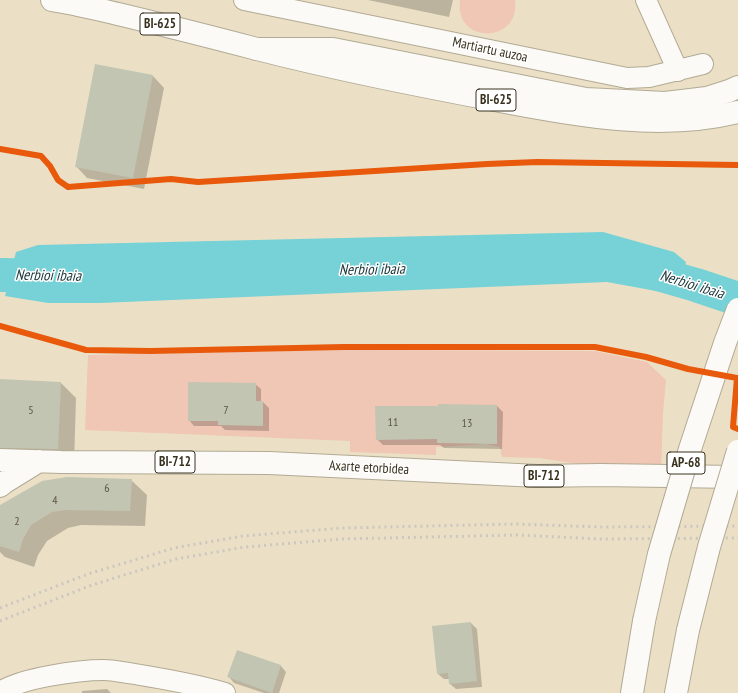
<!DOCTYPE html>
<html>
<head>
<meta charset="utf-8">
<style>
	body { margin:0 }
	canvas { display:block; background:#ebe0c5 }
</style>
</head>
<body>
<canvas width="738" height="693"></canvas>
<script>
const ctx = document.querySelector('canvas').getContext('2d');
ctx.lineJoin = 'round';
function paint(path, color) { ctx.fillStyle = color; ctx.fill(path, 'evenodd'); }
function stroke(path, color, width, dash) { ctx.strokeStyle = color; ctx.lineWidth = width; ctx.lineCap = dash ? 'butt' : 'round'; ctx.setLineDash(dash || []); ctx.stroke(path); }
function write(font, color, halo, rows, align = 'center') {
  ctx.font = font + ' "PT Sans Narrow",sans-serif'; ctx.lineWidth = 3; ctx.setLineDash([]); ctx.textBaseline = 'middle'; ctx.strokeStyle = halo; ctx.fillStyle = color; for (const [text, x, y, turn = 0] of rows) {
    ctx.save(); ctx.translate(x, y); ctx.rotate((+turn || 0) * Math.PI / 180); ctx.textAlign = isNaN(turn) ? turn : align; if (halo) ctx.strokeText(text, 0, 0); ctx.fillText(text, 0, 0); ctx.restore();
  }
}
const green = new Path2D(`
	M 460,0 L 515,0 C 521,44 454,45 460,0 Z
	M 344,350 L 595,351 L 647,362 L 666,380 L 663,413 L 661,472 L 597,467 L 539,458 L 502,457 L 500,447 L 486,444 L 436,447 L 436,455 L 350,452 L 350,441 L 85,430 L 88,355 Z`);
const water = new Path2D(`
	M 603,232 L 674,252 L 686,262 L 678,295 L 607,282 L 100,303 L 48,303 L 5,296 L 16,252 L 38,245 Z`);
const shadow = new Path2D(`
	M 368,0 L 453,0 L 449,17 Z
	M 153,76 L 164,88 L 144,189 L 87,178 L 76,166 Z
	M 0,380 L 61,383 L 76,398 L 74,465 L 0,463 Z
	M 255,384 L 261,389 L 261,402 L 263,402 L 269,408 L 269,431 L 225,430 L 221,426 L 194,426 L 189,420 Z
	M 497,406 L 503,412 L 502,449 L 444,448 L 440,445 L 383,445 L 377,439 Z
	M 131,480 L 147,495 L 145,526 L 81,525 L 68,528 L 47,541 L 38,555 L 34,567 L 5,557 L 0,552 L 0,516 Z
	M 471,623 L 477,629 L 482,687 L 456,689 L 450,684 L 449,679 L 444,679 L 438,674 Z
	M 238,651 L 281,666 L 286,672 L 279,693 L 264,693 L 234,683 L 229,677 Z
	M 107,689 L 111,693 L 82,693 L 82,691 Z`);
const river = new Path2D(`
	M 637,268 L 696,285 L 738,299
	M 0,275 L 57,276`);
const building = new Path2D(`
	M 95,64 L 153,75 L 133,178 L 75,167 Z
	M 0,379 L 61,382 L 58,449 L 0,448 Z
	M 188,382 L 256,383 L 256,401 L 263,401 L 263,426 L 218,425 L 218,421 L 188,421 Z
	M 438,404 L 497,405 L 497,444 L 437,443 L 437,439 L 376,440 L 375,406 L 438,406 Z
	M 67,477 L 132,479 L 130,511 L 65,510 L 52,512 L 31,525 L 23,539 L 19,552 L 0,546 L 0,505 L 42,481 Z
	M 471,622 L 477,681 L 449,684 L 448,673 L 437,674 L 432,626 Z
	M 237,650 L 281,665 L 272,693 L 227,677 Z`);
const minor = new Path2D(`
	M 244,0 L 627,78 L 649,77 L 703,64
	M 646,0 L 678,71
	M 0,692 C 21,678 78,670 104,670 C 114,670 125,673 135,674 C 165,679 196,684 225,693`);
const primary = new Path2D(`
	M 52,0 C 74,3 96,9 118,14 C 164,25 211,37 257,49 C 339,70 422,86 505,102 C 578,116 664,131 738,112
	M 0,460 L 61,462 L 269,463 L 538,476 L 600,475 L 738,477
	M 0,486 L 5,482 L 39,461`);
const motorway = new Path2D(`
	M 257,49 L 333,49 L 586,99 L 665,103 L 707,98 L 729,91 L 738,87
	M 632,693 L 644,621
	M 676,693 L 688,630`);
const rail = new Path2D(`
	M 0,608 L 88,574 L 174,548 L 243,536 L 342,528 L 516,524 L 601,527 L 738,526
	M 0,621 L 92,585 L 176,559 L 245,547 L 342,539 L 516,535 L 601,539 L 738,538`);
const motorwayBridge = new Path2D(`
	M 644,621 L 659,554 L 690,449 L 725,343 L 738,309
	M 688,630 L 709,547 L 738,451`);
const cycleway = new Path2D(`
	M 0,149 L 41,156 L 50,166 L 58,180 L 68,187 L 171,179 L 198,182 L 487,164 L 537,162 L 738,165
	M 0,326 L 86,350 L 150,351 L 344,347 L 595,347 L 646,357 L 688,369 L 737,378 L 733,427 L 738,429`);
const numberNames = [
	["5",31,411],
	["7",226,411],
	["11",393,423],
	["13",467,424],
	["6",107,489],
	["4",55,501],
	["2",17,522]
];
const shields = [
	[160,24,40],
	[496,100,40],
	[175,462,40],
	[686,463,38],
	[544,476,40]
];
const shieldNames = [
	["BI-625",160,24],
	["BI-625",496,100],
	["BI-712",175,462],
	["AP-68",686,463],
	["BI-712",544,476]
];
const streetNames = [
	["Martiartu auzoa",490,50,12],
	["Axarte etorbidea",369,468,3]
];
const waterNames = [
	["Nerbioi ibaia",372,270,-1],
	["Nerbioi ibaia",48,276,1],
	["Nerbioi ibaia",692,285,17]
];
paint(green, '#f0c6b4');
paint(water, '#76d2d6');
paint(shadow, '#0003');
stroke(river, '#76d2d6', 34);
paint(building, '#c2c5b2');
stroke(minor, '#b2aa95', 22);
stroke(primary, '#b2aa95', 24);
stroke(motorway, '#b2aa95', 24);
stroke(minor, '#fcfaf6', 20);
stroke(primary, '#fcfaf6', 22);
stroke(motorway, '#fcfaf6', 22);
stroke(rail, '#cbc7c0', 3, [2, 4]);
stroke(motorwayBridge, '#b2aa95', 24, []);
stroke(motorwayBridge, '#fcfaf6', 22);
stroke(cycleway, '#e8590c', 6);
write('12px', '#5c5744', null, numberNames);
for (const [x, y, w] of shields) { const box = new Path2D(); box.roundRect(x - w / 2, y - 11, w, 22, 3); ctx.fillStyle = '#fff'; ctx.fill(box); stroke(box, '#3a321f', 1); }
write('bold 13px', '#3a321f', null, shieldNames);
write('14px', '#3a321f', '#fff', streetNames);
write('italic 15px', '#193539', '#fff', waterNames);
</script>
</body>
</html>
